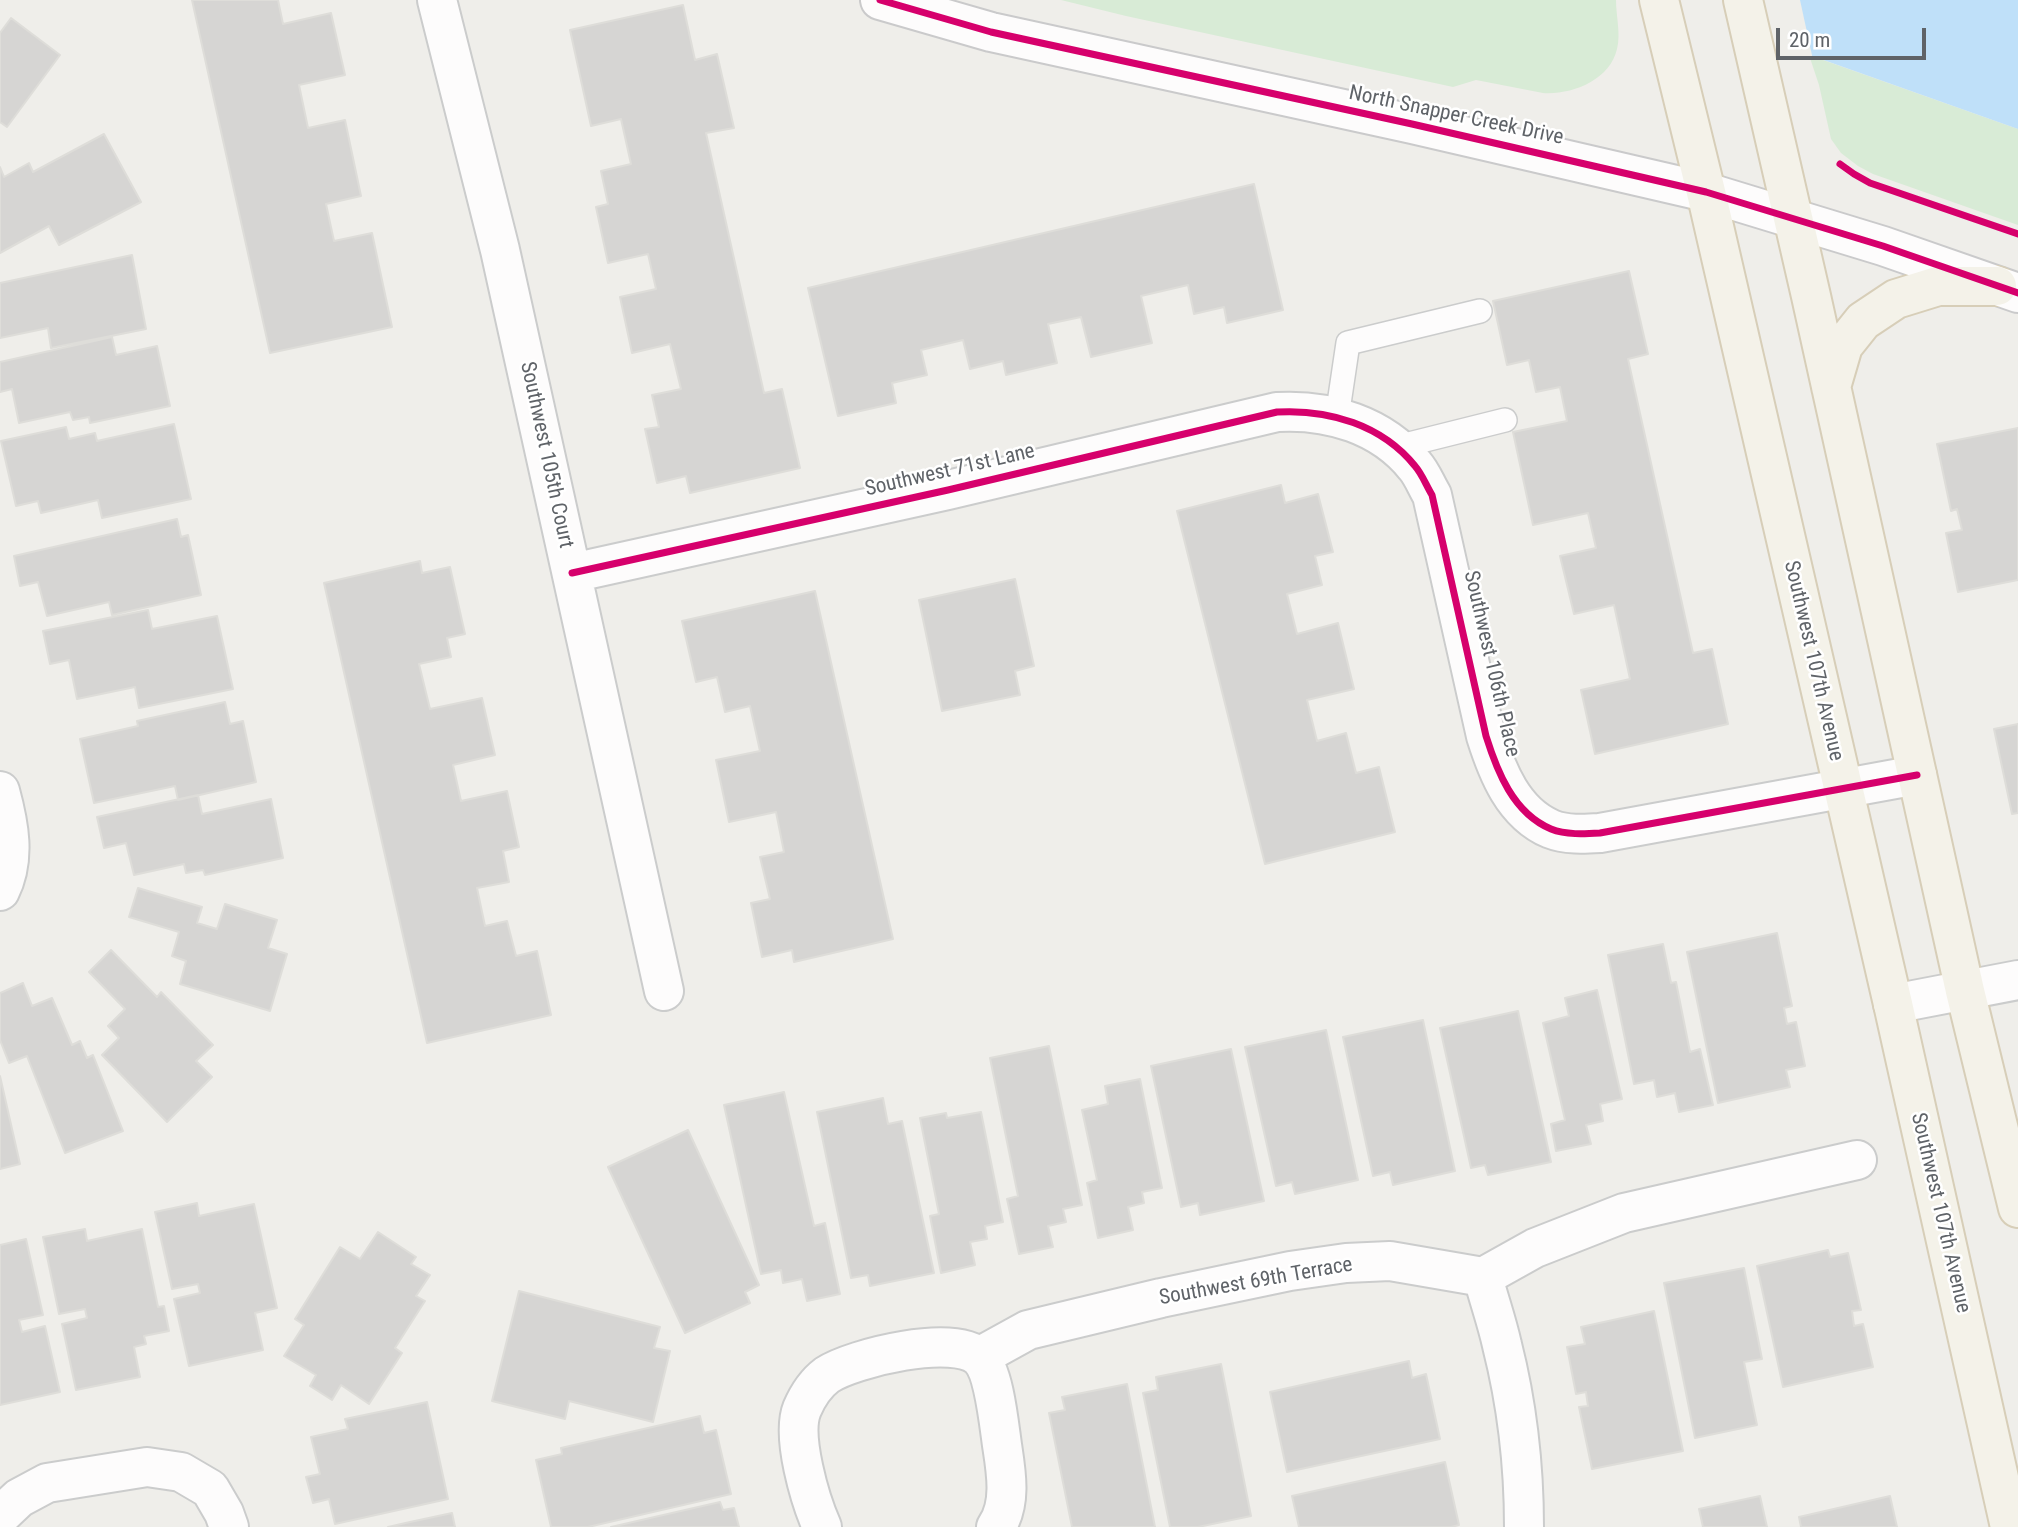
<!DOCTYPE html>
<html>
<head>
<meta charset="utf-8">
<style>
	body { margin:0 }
	#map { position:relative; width:2018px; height:1527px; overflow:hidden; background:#efeeea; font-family:"Roboto Condensed",sans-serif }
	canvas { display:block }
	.scale { position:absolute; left:1776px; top:28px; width:150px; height:32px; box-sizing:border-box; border:4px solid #5f6368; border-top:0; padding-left:9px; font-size:21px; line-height:24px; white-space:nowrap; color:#5f6368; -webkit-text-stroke:5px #fff; paint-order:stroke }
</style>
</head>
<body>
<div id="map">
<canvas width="2018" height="1527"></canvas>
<div class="scale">20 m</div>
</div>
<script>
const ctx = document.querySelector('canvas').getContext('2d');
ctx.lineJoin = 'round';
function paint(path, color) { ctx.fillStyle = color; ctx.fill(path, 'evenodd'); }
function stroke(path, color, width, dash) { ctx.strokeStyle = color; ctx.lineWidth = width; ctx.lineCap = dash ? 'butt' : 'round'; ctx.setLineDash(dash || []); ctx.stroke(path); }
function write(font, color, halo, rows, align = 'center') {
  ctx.font = font + ' "Roboto Condensed",sans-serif'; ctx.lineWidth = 5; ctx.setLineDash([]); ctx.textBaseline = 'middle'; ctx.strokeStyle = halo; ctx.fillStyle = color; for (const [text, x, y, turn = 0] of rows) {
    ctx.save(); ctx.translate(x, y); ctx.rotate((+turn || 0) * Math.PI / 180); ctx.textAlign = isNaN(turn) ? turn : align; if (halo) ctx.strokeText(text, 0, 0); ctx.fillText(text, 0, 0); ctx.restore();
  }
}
const green = new Path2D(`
	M 1061,0 L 1616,0 C 1616,16 1621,34 1617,49 C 1610,80 1572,95 1543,93 L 1476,80 L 1453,87 L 1126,16 Z
	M 1809,55 L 2018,129 L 2018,225 L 1873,174 L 1858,166 L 1841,153 L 1831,139 L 1819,85 Z`);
const water = new Path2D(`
	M 1637,0 L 2018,0 L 2018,129 L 1818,58 Z`);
const pier = new Path2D(`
	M 1634,0 L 1800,0 L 1813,60 L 1636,3 Z`);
const building = new Path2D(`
	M 192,0 L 278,0 L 283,24 L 331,13 L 345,75 L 299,85 L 308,128 L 345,120 L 361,196 L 326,204 L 334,241 L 372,233 L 392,327 L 270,353 Z
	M 683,5 L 695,60 L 717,54 L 734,128 L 706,133 L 764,393 L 782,389 L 800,468 L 690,493 L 686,476 L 657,483 L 645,429 L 659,427 L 652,395 L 681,389 L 670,344 L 632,353 L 620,297 L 656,289 L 648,254 L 608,263 L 596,207 L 608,204 L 601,171 L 631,164 L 621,119 L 591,126 L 570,30 Z
	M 11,18 L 60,55 L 7,127 L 0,122 L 0,33 Z
	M 104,134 L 141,202 L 59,245 L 49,226 L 0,253 L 0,167 L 4,177 L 29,163 L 33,172 Z
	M 1254,184 L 1283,310 L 1227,323 L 1224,307 L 1194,314 L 1188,285 L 1141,296 L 1152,343 L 1091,357 L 1081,317 L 1048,324 L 1057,363 L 1006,375 L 1003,361 L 970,369 L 963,340 L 921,350 L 927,375 L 892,383 L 896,403 L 838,416 L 808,288 Z
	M 132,255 L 146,329 L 51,348 L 48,328 L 0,338 L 0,283 Z
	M 1629,271 L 1648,354 L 1628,359 L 1693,653 L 1712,649 L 1728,724 L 1595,754 L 1581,690 L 1630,679 L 1614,605 L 1574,614 L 1560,556 L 1596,548 L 1588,513 L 1533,525 L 1513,432 L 1567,421 L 1560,387 L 1536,392 L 1529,360 L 1507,365 L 1493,301 Z
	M 112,337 L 116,355 L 157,346 L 170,406 L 90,423 L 89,417 L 73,420 L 70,412 L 19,423 L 12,389 L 0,392 L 0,362 Z
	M 174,424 L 191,499 L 102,518 L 98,500 L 41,513 L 38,501 L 16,506 L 1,441 L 66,427 L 69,439 L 95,433 L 97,441 Z
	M 2018,428 L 2018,580 L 1958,592 L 1946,533 L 1962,530 L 1957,509 L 1951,511 L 1937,444 Z
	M 1281,485 L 1285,503 L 1318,494 L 1333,552 L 1315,556 L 1322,585 L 1287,594 L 1297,634 L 1338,623 L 1354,689 L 1307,700 L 1317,741 L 1346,733 L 1356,773 L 1379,767 L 1395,832 L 1265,864 L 1177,511 Z
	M 177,519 L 181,537 L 188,535 L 201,595 L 112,615 L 109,602 L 47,616 L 38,582 L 20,586 L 14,556 Z
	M 420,561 L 422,573 L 450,567 L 465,634 L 447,638 L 451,657 L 419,664 L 430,709 L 482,698 L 495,755 L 453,765 L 461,801 L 507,791 L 519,847 L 503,851 L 509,882 L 477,888 L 485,926 L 507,921 L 516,956 L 537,951 L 551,1015 L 427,1043 L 324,583 Z
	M 1015,579 L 1034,666 L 1015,671 L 1020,695 L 942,711 L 919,600 Z
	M 815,591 L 893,939 L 794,962 L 792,950 L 762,957 L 751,903 L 770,899 L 760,857 L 784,852 L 776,812 L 729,822 L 716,760 L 760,751 L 750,706 L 725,712 L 717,677 L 696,682 L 682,621 Z
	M 148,610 L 152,629 L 217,616 L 233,689 L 139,708 L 135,687 L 77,699 L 69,660 L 50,664 L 43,631 Z
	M 225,702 L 230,724 L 243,721 L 256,782 L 178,800 L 175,786 L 94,803 L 80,739 L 138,726 L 137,721 Z
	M 2018,724 L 2018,813 L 2012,814 L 1994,729 Z
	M 198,795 L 202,814 L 271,799 L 283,858 L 205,875 L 203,870 L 186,873 L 184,864 L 134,875 L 126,843 L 104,848 L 97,817 Z
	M 138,888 L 202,907 L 197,923 L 217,929 L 225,904 L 277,920 L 268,948 L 287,954 L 270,1011 L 180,984 L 186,961 L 172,956 L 179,932 L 129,917 Z
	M 1777,933 L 1792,1006 L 1784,1008 L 1787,1024 L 1796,1022 L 1805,1066 L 1786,1070 L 1790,1087 L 1718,1103 L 1687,952 Z
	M 1663,944 L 1671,983 L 1676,982 L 1690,1052 L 1700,1049 L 1713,1105 L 1679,1112 L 1675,1093 L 1657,1097 L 1654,1080 L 1634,1084 L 1608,955 Z
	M 111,950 L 157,997 L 161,992 L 213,1045 L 196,1061 L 212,1077 L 167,1122 L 102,1055 L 119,1038 L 108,1026 L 125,1009 L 89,972 Z
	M 23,983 L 32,1006 L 52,998 L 72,1045 L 80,1041 L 87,1058 L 93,1055 L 123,1131 L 65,1153 L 27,1056 L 9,1063 L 0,1040 L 0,993 Z
	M 1597,990 L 1622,1099 L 1600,1104 L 1603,1121 L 1586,1125 L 1591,1144 L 1556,1151 L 1551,1124 L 1565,1120 L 1543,1023 L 1569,1016 L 1565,998 Z
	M 1518,1011 L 1551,1162 L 1488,1175 L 1485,1165 L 1471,1168 L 1440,1028 Z
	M 1423,1020 L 1455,1171 L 1393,1185 L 1390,1172 L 1373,1176 L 1343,1037 Z
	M 1326,1030 L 1358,1180 L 1295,1194 L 1292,1182 L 1276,1186 L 1245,1047 Z
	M 1049,1046 L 1082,1205 L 1063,1209 L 1066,1222 L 1048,1226 L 1053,1247 L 1019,1254 L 1007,1199 L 1018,1196 L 990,1058 Z
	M 1231,1049 L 1264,1201 L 1200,1215 L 1198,1203 L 1181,1207 L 1151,1066 Z
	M 0,1076 L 20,1164 L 0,1169 Z
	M 1140,1079 L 1162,1188 L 1142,1192 L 1144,1203 L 1128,1207 L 1133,1230 L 1098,1238 L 1087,1183 L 1097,1180 L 1082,1110 L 1108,1104 L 1105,1086 Z
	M 784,1092 L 814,1226 L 825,1223 L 840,1294 L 807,1301 L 802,1279 L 783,1283 L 781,1270 L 761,1274 L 724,1105 Z
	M 883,1098 L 888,1124 L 902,1121 L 934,1273 L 870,1286 L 868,1275 L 851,1278 L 817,1112 Z
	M 981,1112 L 1003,1222 L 985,1226 L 987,1239 L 970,1242 L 975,1265 L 941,1273 L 930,1216 L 939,1214 L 920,1118 L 946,1113 L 947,1118 Z
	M 688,1130 L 759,1285 L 745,1292 L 750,1303 L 685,1333 L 608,1167 Z
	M 197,1203 L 199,1216 L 254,1204 L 277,1308 L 255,1313 L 263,1350 L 189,1366 L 174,1299 L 200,1293 L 198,1284 L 172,1289 L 155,1212 Z
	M 85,1229 L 87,1241 L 142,1229 L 158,1307 L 164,1306 L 169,1331 L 144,1336 L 146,1344 L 134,1347 L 140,1377 L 76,1390 L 62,1324 L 87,1318 L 85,1309 L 59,1314 L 43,1237 Z
	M 378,1232 L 416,1257 L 411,1264 L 430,1275 L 416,1296 L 425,1301 L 395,1348 L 402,1353 L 369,1404 L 341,1385 L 332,1400 L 310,1386 L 316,1375 L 284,1356 L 304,1325 L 295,1319 L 340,1247 L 360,1259 Z
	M 26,1239 L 43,1315 L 19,1320 L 22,1332 L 45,1326 L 60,1392 L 0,1405 L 0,1245 Z
	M 1828,1250 L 1830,1257 L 1848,1253 L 1861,1310 L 1852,1311 L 1854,1326 L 1863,1324 L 1873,1367 L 1783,1387 L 1757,1266 Z
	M 1744,1268 L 1762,1359 L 1744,1362 L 1757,1425 L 1695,1438 L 1664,1283 Z
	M 519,1291 L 660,1327 L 654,1348 L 670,1351 L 653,1422 L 569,1401 L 565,1419 L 492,1401 Z
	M 1654,1311 L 1683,1451 L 1592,1469 L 1579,1407 L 1588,1406 L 1586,1392 L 1576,1394 L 1567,1347 L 1585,1344 L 1581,1327 Z
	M 1409,1361 L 1412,1378 L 1426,1374 L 1440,1439 L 1287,1472 L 1270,1392 Z
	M 1221,1364 L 1251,1516 L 1198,1527 L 1170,1527 L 1143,1393 L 1158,1390 L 1156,1377 Z
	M 1127,1384 L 1155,1527 L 1072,1527 L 1049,1413 L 1065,1410 L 1062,1397 Z
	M 427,1402 L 448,1499 L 335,1524 L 329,1499 L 313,1503 L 306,1477 L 320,1474 L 311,1437 L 348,1429 L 345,1419 Z
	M 700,1416 L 704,1433 L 716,1430 L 731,1494 L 588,1527 L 551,1527 L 536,1460 L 562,1454 L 561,1448 Z
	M 1445,1462 L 1459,1525 L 1451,1527 L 1299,1527 L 1292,1496 Z
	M 1760,1496 L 1767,1527 L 1703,1527 L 1699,1509 Z
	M 1890,1496 L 1897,1527 L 1801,1527 L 1799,1517 Z
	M 720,1502 L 723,1510 L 734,1508 L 739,1527 L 611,1527 Z
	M 452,1513 L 455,1527 L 388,1527 L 410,1522 Z`);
const lane = new Path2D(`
	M 1337,417 L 1348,343 L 1480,311
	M 1397,447 L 1505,420`);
const street = new Path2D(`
	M 437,0 L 500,250 L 664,991
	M 572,573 L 948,490 L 1277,412 C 1329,409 1382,425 1415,466 C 1422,474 1426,485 1432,495 L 1486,736 C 1497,771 1513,813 1551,829 C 1566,835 1584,834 1600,833 L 1917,775
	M 0,791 C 9,824 16,859 0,891
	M 1893,1004 L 2018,980
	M 1483,1277 C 1489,1300 1497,1322 1502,1345 C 1517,1404 1524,1466 1524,1527
	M 979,1357 L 1028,1330 L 1161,1298 L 1290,1271 L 1346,1263 L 1390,1261 L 1483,1277 L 1535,1248 L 1624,1213 L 1857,1160
	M 0,1516 L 19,1498 L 47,1483 L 147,1467 L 181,1472 L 210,1489 L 224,1513 L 229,1527
	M 822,1527 C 810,1500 791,1436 802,1409 C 808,1395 815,1384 827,1375 C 853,1358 955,1333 980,1358 C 994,1372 999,1424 1002,1445 C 1006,1471 1012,1504 996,1527`);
const secondary = new Path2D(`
	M 880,0 L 991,32 L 1412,124 L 1706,192 L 1883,246 L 2018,293`);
const primary = new Path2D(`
	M 1659,0 L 1706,192 L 1893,1004 L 2010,1527
	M 1743,0 L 1811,296 L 1965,991 L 2018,1208
	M 1831,387 L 1843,346 L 1863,321 L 1896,299 L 1938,286 L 1997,286`);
const cycleway = new Path2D(`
	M 880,0 L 991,32 L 1412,124 L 1706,192 L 1883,246 L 2018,293
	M 1840,164 L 1854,174 L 1870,183 L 2018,234
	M 572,573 L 948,490 L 1277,412 C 1329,409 1382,425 1415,466 C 1422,474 1426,485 1432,495 L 1486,736 C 1497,771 1513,813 1551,829 C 1566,835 1584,834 1600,833 L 1917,775`);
const streetNames = [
	["North Snapper Creek Drive",1456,116,12],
	["Southwest 105th Court",546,455,78],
	["Southwest 71st Lane",950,471,-13],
	["Southwest 107th Avenue",1813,661,77],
	["Southwest 106th Place",1491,664,77],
	["Southwest 107th Avenue",1940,1213,77],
	["Southwest 69th Terrace",1256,1282,-10]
];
paint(green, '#d8ebd6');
paint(water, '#bfe0f9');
paint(pier, '#efeeea');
paint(building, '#d6d5d3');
stroke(building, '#deddd9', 2);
stroke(lane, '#cbcccc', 26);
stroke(street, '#cbcccc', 42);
stroke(secondary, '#cacacb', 42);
stroke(primary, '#d7ceb8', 42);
stroke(lane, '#fdfcfc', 23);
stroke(street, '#fdfcfc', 38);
stroke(secondary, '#fdfcfc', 38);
stroke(primary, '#f4f2e9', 38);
stroke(cycleway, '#d6006c', 7);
write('21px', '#5f6368', '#fff', streetNames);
</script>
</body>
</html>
